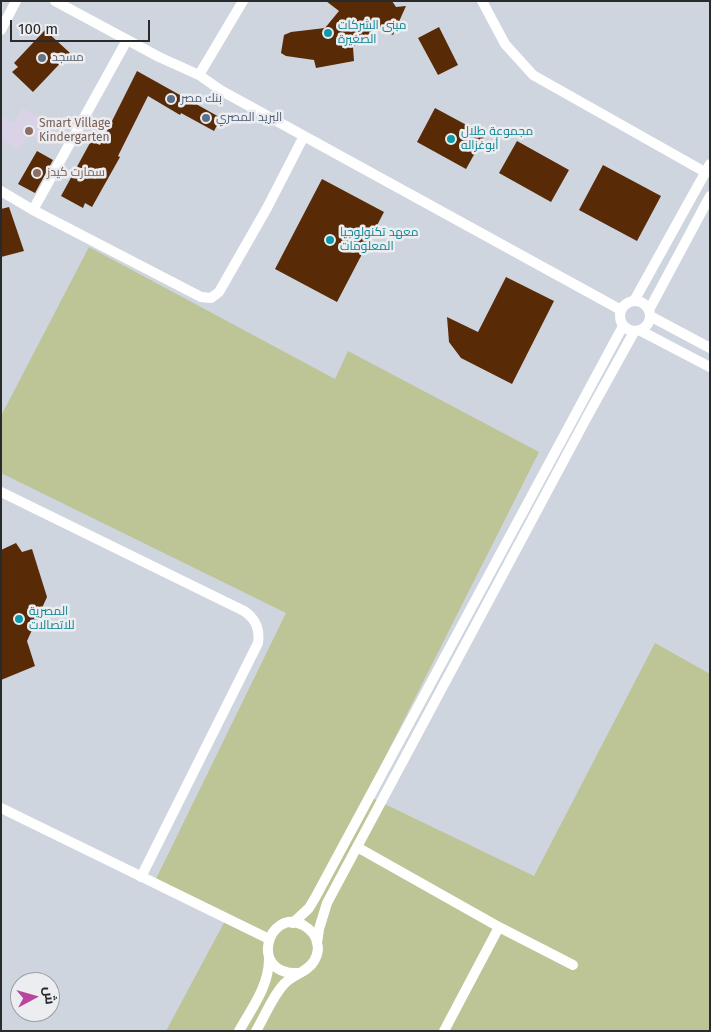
<!DOCTYPE html>
<html>
<head>
<meta charset="utf-8">
<style>
	body { margin:0 }
	#map { position:relative; width:711px; height:1032px; overflow:hidden; background:#dee0e4; font-family:"Fira Sans",Cairo,sans-serif }
	canvas { display:block }
	.frame { position:absolute; inset:0; border:2px solid #292a2b; pointer-events:none }
	.north { position:absolute; left:10px; top:972px; width:50px; height:50px; box-sizing:border-box; background:#ebedf1; border:1px solid #9d9fa2; border-radius:50%; rotate:84deg; font-size:14px; font-weight:700; line-height:20px; text-align:center; color:#292a2b }
	.north::after { content:''; display:block; margin:auto; width:18px; height:22px; background:#b9459e; clip-path:polygon(50% 0,100% 100%,50% 72%,0 100%) }
	.scale { position:absolute; left:10px; top:20px; width:140px; height:22px; box-sizing:border-box; border:2px solid #292a2b; border-top:0; padding-left:6px; font-size:15px; line-height:18px; white-space:nowrap; color:#292a2b; -webkit-text-stroke:4px #ebedf1; paint-order:stroke }
</style>
</head>
<body>
<div id="map">
<canvas width="711" height="1032"></canvas>
<div class="frame"></div>
<div class="north">ش</div>
<div class="scale">100 m</div>
</div>
<script>
const ctx = document.querySelector('canvas').getContext('2d');
ctx.lineJoin = 'round';
function paint(path, color) { ctx.fillStyle = color; ctx.fill(path, 'evenodd'); }
function stroke(path, color, width, dash) { ctx.strokeStyle = color; ctx.lineWidth = width; ctx.lineCap = dash ? 'butt' : 'round'; ctx.setLineDash(dash || []); ctx.stroke(path); }
function write(font, color, halo, rows, align = 'center') {
  ctx.font = font + ' "Fira Sans",Cairo,sans-serif'; ctx.lineWidth = 5; ctx.setLineDash([]); ctx.textBaseline = 'middle'; ctx.strokeStyle = halo; ctx.fillStyle = color; for (const [text, x, y, turn = 0] of rows) {
    ctx.save(); ctx.translate(x, y); ctx.rotate((+turn || 0) * Math.PI / 180); ctx.textAlign = isNaN(turn) ? turn : align; if (halo) ctx.strokeText(text, 0, 0); ctx.fillText(text, 0, 0); ctx.restore();
  }
}
const built = new Path2D(`
	M 1,1 L 710,1 L 710,1031 L 1,1031 ZM 20,982 L 50,982 L 50,1012 L 20,1012 Z`);
const education = new Path2D(`
	M 22,108 L 58,128 L 49,145 L 28,134 L 19,150 L 1,140 L 1,116 L 14,123 Z`);
const green = new Path2D(`
	M 89,247 L 335,379 L 348,351 L 539,452 L 366,795 L 534,876 L 655,643 L 710,674 L 710,1031 L 166,1031 L 226,919 L 154,883 L 286,613 L 1,473 L 1,416 Z`);
const building = new Path2D(`
	M 326,1 L 392,1 L 396,7 L 406,6 L 393,35 L 376,28 L 353,47 L 354,61 L 316,68 L 314,60 L 286,56 L 281,53 L 284,35 L 291,32 L 325,28 L 339,11 Z
	M 439,27 L 458,65 L 438,75 L 418,38 Z
	M 45,30 L 70,53 L 33,92 L 12,72 L 18,67 L 14,63 Z
	M 137,71 L 221,118 L 214,131 L 181,113 L 180,115 L 148,96 L 118,156 L 120,157 L 92,207 L 85,203 L 83,208 L 61,196 L 91,141 L 100,145 Z
	M 435,108 L 485,135 L 466,169 L 417,142 Z
	M 517,141 L 569,170 L 551,202 L 499,173 Z
	M 37,151 L 53,160 L 35,193 L 18,184 Z
	M 603,165 L 661,196 L 637,241 L 579,210 Z
	M 322,179 L 384,212 L 337,302 L 275,269 Z
	M 9,207 L 24,251 L 1,257 L 1,209 Z
	M 506,277 L 554,301 L 512,384 L 461,358 L 449,342 L 447,317 L 478,332 Z
	M 16,543 L 22,552 L 32,549 L 47,597 L 27,641 L 35,666 L 1,680 L 1,550 Z`);
const minor = new Path2D(`
	M 55,1 L 159,57 L 199,75 L 222,91 L 621,310
	M 482,1 L 505,44 L 533,75 L 705,172
	M 1,30 L 16,1
	M 199,75 L 243,1
	M 1,191 L 33,210 L 201,297 L 211,298 L 219,292 L 267,208 L 304,136
	M 33,210 L 127,40
	M620 316a15 15 0 1 1 30 0a15 15 0 1 1-30 0Z
	M 634,301 L 710,164
	M 649,310 L 710,196
	M 650,316 L 710,348
	M 641,331 L 710,367
	M 1,492 L 244,611 C 256,619 260,629 258,643 L 141,877
	M 1,808 L 269,939
	M 357,847 L 499,927 L 573,965
	M 293,923 L 309,908 L 315,898 L 623,326
	M 317,943 L 319,929 L 327,903 L 587,417 L 634,332
	M 239,1031 C 252,1008 269,986 269,959
	M 256,1031 C 265,1016 272,997 284,984 C 292,975 308,972 314,961 C 317,956 319,949 317,943 C 316,935 310,929 303,925 C 268,907 248,975 298,973
	M 444,1031 L 499,927`);
const markers = [
	[328,33,5,"#0f9aa8"],
	[42,58,5,"#6b7280"],
	[171,99,5,"#5c6f8a"],
	[206,118,5,"#5c6f8a"],
	[29,131,5,"#8d6e63"],
	[451,139,5,"#0f9aa8"],
	[37,173,5,"#8d6e63"],
	[330,240,5,"#0f9aa8"],
	[19,619,5,"#0f9aa8"]
];
const cultureNames = [
	["مبنى الشركات",338,26],
	["الصغيرة",338,40],
	["مجموعة طلال",461,132],
	["أبوغزاله",461,146],
	["معهد تكنولوجيا",340,233],
	["المعلومات",340,247],
	["المصرية",29,612],
	["للاتصالات",29,626]
];
const worshipNames = [
	["مسجد",52,58]
];
const serviceNames = [
	["بنك مصر",181,99],
	["البريد المصري",216,118]
];
const educationNames = [
	["Smart Village",39,124],
	["Kindergarten",39,138],
	["سمارت كيدز",47,173]
];
paint(built, '#ced5de');
paint(education, '#dad2e7');
paint(green, '#bdc495');
paint(building, '#582a06');
stroke(minor, '#fff', 10);
for (const [x, y, r, color] of markers) { const dot = new Path2D(); dot.arc(x, y, r, 0, 2 * Math.PI); ctx.fillStyle = color; ctx.fill(dot); stroke(dot, '#ebedf1', 2); }
write('12px', '#0d838f', '#ebedf1', cultureNames, 'left');
write('12px', '#5b616d', '#ebedf1', worshipNames, 'left');
write('12px', '#4e5e75', '#ebedf1', serviceNames, 'left');
write('12px', '#785e54', '#ebedf1', educationNames, 'left');
</script>
</body>
</html>
